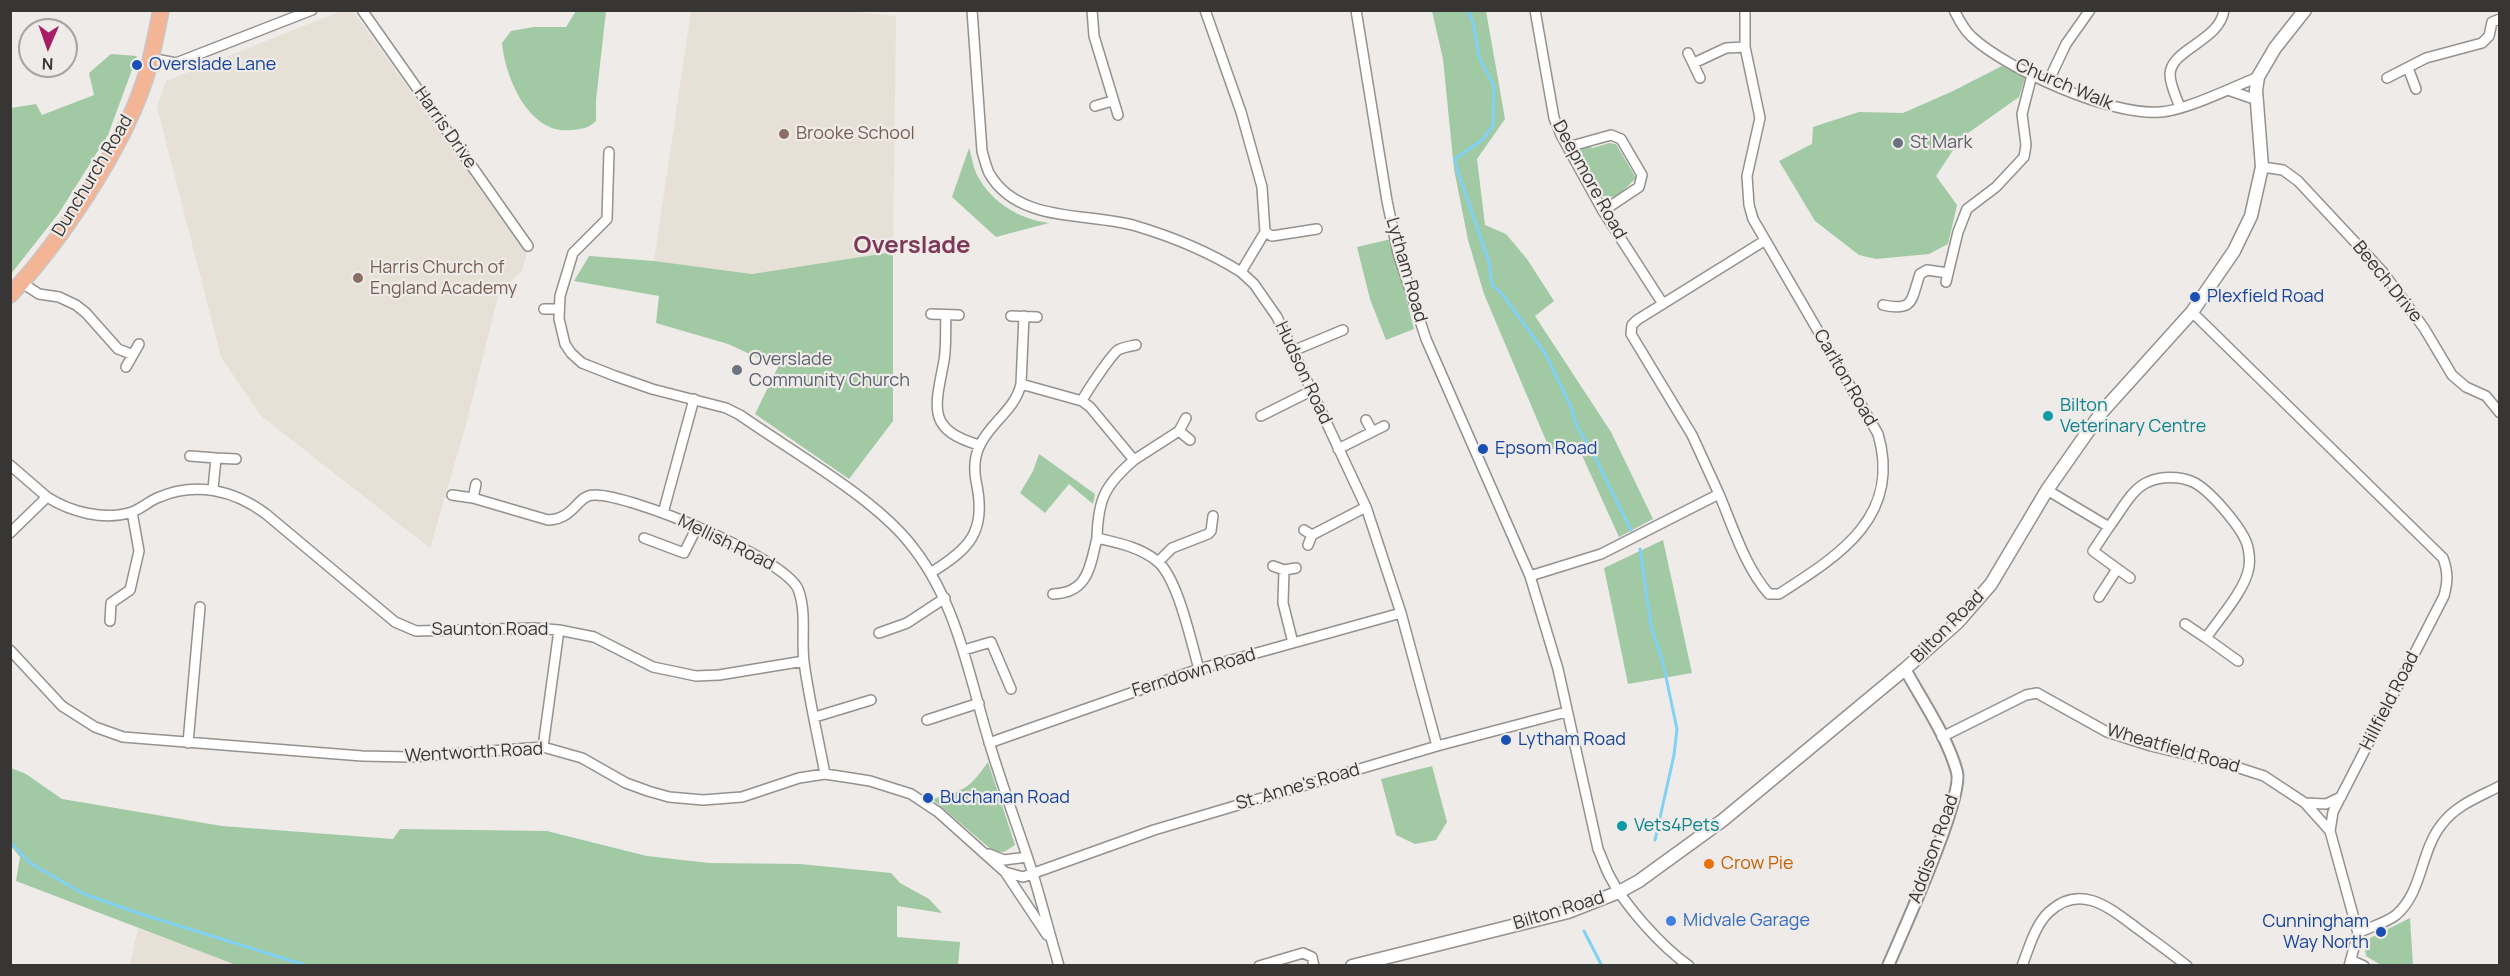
<!DOCTYPE html>
<html>
<head>
<meta charset="utf-8">
<style>
	body { margin:0 }
	#map { position:relative; width:2510px; height:976px; overflow:hidden; background:#eeebe8; font-family:Manrope,sans-serif }
	canvas { display:block }
	.frame { position:absolute; inset:0; border:12px solid #373634; pointer-events:none }
	.north { position:absolute; left:18px; top:18px; width:60px; height:60px; box-sizing:border-box; background:#eeebe8; border:2px solid #a5a3a0; border-radius:50%; rotate:182deg; font-size:16px; font-weight:700; line-height:24px; text-align:center; color:#373634 }
	.north::after { content:''; display:block; margin:auto; width:21px; height:27px; background:#a61e66; clip-path:polygon(50% 0,100% 100%,50% 72%,0 100%) }
</style>
</head>
<body>
<div id="map">
<canvas width="2510" height="976"></canvas>
<div class="frame"></div>
<div class="north">N</div>
</div>
<script>
const ctx = document.querySelector('canvas').getContext('2d');
ctx.lineJoin = 'round';
function paint(path, color) { ctx.fillStyle = color; ctx.fill(path, 'evenodd'); }
function stroke(path, color, width, dash) { ctx.strokeStyle = color; ctx.lineWidth = width; ctx.lineCap = dash ? 'butt' : 'round'; ctx.setLineDash(dash || []); ctx.stroke(path); }
function write(font, color, halo, rows, align = 'center') {
  ctx.font = font + ' Manrope,sans-serif'; ctx.lineWidth = 4.5; ctx.setLineDash([]); ctx.textBaseline = 'middle'; ctx.strokeStyle = halo; ctx.fillStyle = color; for (const [text, x, y, turn = 0] of rows) {
    ctx.save(); ctx.translate(x, y); ctx.rotate((+turn || 0) * Math.PI / 180); ctx.textAlign = isNaN(turn) ? turn : align; if (halo) ctx.strokeText(text, 0, 0); ctx.fillText(text, 0, 0); ctx.restore();
  }
}
const built = new Path2D(`
	M 832,10 L 896,16 L 893,252 L 752,274 L 654,261 L 691,11 Z
	M 341,11 L 353,11 L 527,253 L 522,271 L 499,292 L 464,432 L 430,548 L 261,416 L 221,357 L 157,107 L 166,81 Z
	M 138,928 L 236,965 L 130,965 Z`);
const green = new Path2D(`
	M 576,11 L 606,11 L 596,100 L 596,121 C 587,129 582,129 571,130 C 529,135 505,77 502,43 L 511,31 L 534,27 L 566,27 Z
	M 1432,11 L 1486,11 L 1505,119 L 1477,159 L 1485,225 L 1506,234 L 1527,259 L 1554,301 L 1535,316 L 1611,432 L 1653,519 L 1619,537 L 1576,442 L 1550,450 L 1484,294 L 1468,240 L 1454,169 L 1443,59 Z
	M 111,54 L 137,56 L 108,135 L 59,213 L 11,274 L 11,108 L 36,104 L 42,115 L 94,95 L 89,73 Z
	M 2002,66 L 2025,78 L 2019,97 L 1961,138 L 1936,176 L 1957,205 L 1948,244 L 1929,254 L 1876,259 L 1859,255 L 1815,221 L 1779,161 L 1812,144 L 1813,127 L 1859,112 L 1903,113 L 1953,91 Z
	M 1609,143 L 1616,144 L 1636,178 L 1617,197 L 1602,196 L 1579,155 L 1580,150 L 1585,146 L 1593,148 Z
	M 969,148 C 972,157 973,167 977,175 C 992,203 1019,219 1049,223 L 996,237 L 952,197 Z
	M 1391,239 L 1414,329 L 1386,340 L 1370,299 L 1357,247 Z
	M 893,252 L 893,421 L 849,479 L 755,414 L 778,367 L 728,344 L 656,323 L 659,296 L 574,281 L 589,256 L 654,261 L 752,274 Z
	M 1039,454 L 1095,494 L 1093,504 L 1069,484 L 1045,513 L 1020,493 L 1033,471 Z
	M 1663,540 L 1692,673 L 1628,684 L 1604,568 Z
	M 988,762 L 1015,845 L 1004,852 L 993,851 L 932,799 C 964,791 969,789 988,762 Z
	M 1432,766 L 1447,822 L 1436,840 L 1415,844 L 1396,835 L 1381,779 Z
	M 11,768 L 26,774 L 62,799 L 222,826 L 393,839 L 400,829 L 547,831 L 647,856 L 709,863 L 800,864 L 891,873 L 900,883 L 929,899 L 942,913 L 897,906 L 897,937 L 960,942 L 958,965 L 236,965 L 16,881 L 20,857 L 11,846 Z
	M 2410,918 L 2413,965 L 2381,965 L 2366,956 L 2365,949 L 2370,938 Z`);
const stream = new Path2D(`
	M 1467,10 L 1473,22 L 1479,57 L 1494,86 L 1493,126 L 1482,140 L 1455,159 L 1457,169 L 1489,262 L 1492,285 L 1503,295 L 1545,353 L 1571,407 L 1577,427 L 1591,449 L 1631,530
	M 1640,549 L 1651,626 L 1663,663 L 1677,729 L 1674,755 L 1655,840
	M 10,842 L 30,863 L 84,894 L 138,913 L 308,966
	M 1584,931 L 1602,966`);
const minor = new Path2D(`
	M 362,10 L 528,246
	M 972,10 L 982,151 C 984,158 986,166 989,173 C 1018,224 1088,212 1136,226 C 1173,237 1209,252 1241,272
	M 1092,10 L 1094,36 L 1118,115
	M 1205,10 L 1241,112 L 1262,187 L 1265,232 L 1241,272 L 1254,284 L 1277,317 L 1366,507 L 1401,613 L 1437,746
	M 1356,10 L 1387,201 L 1398,253 L 1426,339 L 1530,576 L 1558,669 L 1598,849 C 1602,858 1605,867 1609,875 C 1624,905 1661,946 1689,966
	M 1535,10 L 1554,118 L 1561,135 L 1603,211 L 1663,304
	M 1954,10 C 1959,20 1964,30 1972,37 C 2008,70 2111,116 2160,112 C 2184,111 2234,87 2258,77
	M 1688,53 L 1700,78
	M 150,58 L 176,63 L 312,10
	M 1694,63 L 1726,48 L 1745,47
	M 2408,68 L 2416,89
	M 2387,78 L 2426,58 L 2482,43 L 2489,36 L 2492,22 L 2500,19
	M 2048,82 L 2066,44 L 2090,10
	M 2228,90 L 2257,100
	M 1095,106 L 1112,101
	M 2180,107 C 2176,97 2170,85 2170,74 C 2171,49 2220,41 2224,10
	M 1568,147 L 1611,135 L 1621,139 L 1642,175 L 1639,187 L 1603,211
	M 609,152 L 607,219 L 573,253 L 560,296 L 559,319 L 565,344 L 571,353 L 582,363 L 615,376 L 652,389 L 726,408 L 740,415 C 791,451 868,494 907,540 C 957,599 968,673 990,745 C 1003,788 1019,831 1033,874 C 1042,904 1050,935 1059,966
	M 2262,167 L 2283,170 L 2298,181 L 2382,271 L 2424,328 L 2452,375 L 2466,387 L 2486,396 L 2500,413
	M 1265,232 L 1272,236 L 1317,229
	M 1946,282 L 1958,232 L 1967,209 L 1996,187 L 2024,157 L 2026,145 L 2022,114 L 2032,75
	M 22,283 L 39,294 L 59,297 L 76,305 L 86,313 L 118,349 L 131,354
	M 1883,305 C 1915,312 1911,299 1920,274 L 1927,270 L 1948,273
	M 544,309 L 558,309
	M 2192,312 L 2443,558 C 2448,572 2448,581 2444,596 L 2333,812 L 2330,831
	M 931,314 L 959,315
	M 946,315 C 945,331 947,350 943,366 C 934,411 929,430 979,445
	M 1011,316 L 1037,317
	M 1295,350 L 1343,330
	M 126,367 L 139,344
	M 1021,384 L 1024,316
	M 1082,401 C 1086,392 1112,354 1118,350 C 1123,347 1131,346 1136,345
	M 1261,416 L 1311,391
	M 1366,420 L 1372,431
	M 1179,431 L 1190,440
	M 1338,449 L 1384,426
	M 190,456 L 216,458
	M 1134,460 L 1179,431 L 1186,418
	M 10,465 L 47,497 L 10,533
	M 213,489 L 216,458 L 236,459
	M 2047,490 L 2109,527 C 2120,513 2131,489 2148,482 C 2161,476 2180,476 2193,482 C 2210,490 2241,527 2247,544 C 2249,551 2250,560 2249,567 C 2246,589 2219,619 2206,638 L 2238,661
	M 1719,494 C 1733,527 1745,567 1769,594 L 1779,594 C 1840,555 1902,516 1878,434 L 1753,219 L 1749,205 L 1747,176 L 1760,118 L 1745,47 L 1745,13
	M 452,495 L 473,498 L 548,520 C 575,519 577,495 594,495 C 630,494 783,557 798,589 C 807,612 801,639 804,662 C 809,699 818,737 825,774
	M 47,497 C 71,512 104,521 132,512 C 141,509 148,502 157,498 C 195,481 234,490 266,514 L 395,622 L 416,631 L 534,628 L 559,630 L 594,637 L 653,667 L 696,676 L 719,675 L 804,661
	M 473,498 L 476,484
	M 663,513 L 694,399
	M 2109,527 L 2093,551 L 2130,578
	M 1304,530 L 1312,535 L 1308,545
	M 1312,535 L 1366,507
	M 644,538 L 684,553 L 697,527
	M 1158,562 L 1172,548 L 1208,534 L 1211,531 L 1213,516
	M 1273,566 L 1284,570 L 1296,568
	M 1284,570 L 1283,603 L 1293,643
	M 932,572 C 969,549 986,532 977,486 C 974,473 974,457 980,445 C 991,422 1015,410 1021,384 L 1082,401 L 1090,407 L 1134,460 C 1105,485 1098,499 1097,538 C 1118,543 1140,547 1157,561 C 1178,578 1191,642 1199,669
	M 1530,576 L 1601,554 L 1719,494 L 1692,435 L 1631,334 L 1632,325 L 1637,320 L 1764,241
	M 1053,594 C 1088,593 1090,567 1097,538
	M 2099,597 L 2117,569
	M 110,621 L 111,603 L 130,590 L 139,551 L 132,512
	M 2185,624 L 2206,638
	M 879,633 L 907,623 L 945,598
	M 10,650 L 62,706 L 95,727 L 123,737 L 362,756 L 411,757 L 543,747 L 582,758 L 626,783 L 648,791 L 669,797 L 703,800 L 742,797 L 799,778 L 825,774 L 845,777 L 870,781 L 911,794 L 938,812 L 1005,872 L 1023,877 L 1154,830 L 1437,746 L 1566,712
	M 964,650 L 991,642 L 1011,689
	M 815,717 L 871,700
	M 927,720 L 979,703
	M 1942,737 L 2026,695 L 2037,693 L 2107,732 L 2151,746 L 2227,764 L 2264,776 L 2305,803 L 2330,831 L 2358,933
	M 188,743 L 200,607
	M 989,743 L 1199,669 L 1401,613
	M 543,747 L 559,630
	M 2305,803 L 2326,804 L 2341,797
	M 989,854 L 1004,860 L 1027,857
	M 1005,872 L 1047,935
	M 2351,960 L 2364,966
	M 1259,966 L 1303,953 L 1312,957 L 1314,966
	M 2022,966 C 2029,948 2035,925 2049,912 C 2081,882 2111,909 2138,929 C 2154,941 2171,953 2187,966
	M 2349,966 L 2358,933 C 2370,927 2386,923 2396,915 C 2423,892 2420,851 2442,824 C 2456,805 2479,797 2500,786`);
const tertiary = new Path2D(`
	M 1888,966 C 1902,933 1964,798 1957,772 C 1947,736 1923,702 1905,669`);
const secondary = new Path2D(`
	M 1352,966 L 1568,912 L 1619,892 L 1639,881 L 1723,820 L 1905,669 L 1957,623 L 1991,584 L 2047,490 L 2101,413 L 2192,312 L 2234,251 L 2251,216 L 2262,167 L 2256,90 L 2258,77 L 2275,48 L 2305,10`);
const trunk = new Path2D(`
	M 10,295 C 60,242 121,151 144,82 C 152,59 156,34 161,10`);
const markers = [
	[137,65,6,"#1a4fb4"],
	[784,134,6,"#8d6e63"],
	[1898,143,6,"#6b7280"],
	[358,278,6,"#8d6e63"],
	[2195,297,6,"#1a4fb4"],
	[737,370,6,"#6b7280"],
	[2048,416,6,"#0f9aa8"],
	[1483,449,6,"#1a4fb4"],
	[1506,740,6,"#1a4fb4"],
	[928,798,6,"#1a4fb4"],
	[1622,826,6,"#0f9aa8"],
	[1709,864,6,"#e8710a"],
	[1671,921,6,"#3f7fe0"],
	[2381,932,6,"#1a4fb4"]
];
const transitNames = [
	["Overslade Lane",149,65],
	["Plexfield Road",2207,297],
	["Epsom Road",1495,449],
	["Lytham Road",1518,740],
	["Buchanan Road",940,798],
	["Cunningham",2369,922,"right"],
	["Way North",2369,943,"right"]
];
const streetNames = [
	["Church Walk",2064,85,23],
	["Harris Drive",445,128,55],
	["Dunchurch Road",93,176,-59],
	["Deepmore Road",1589,180,61],
	["Lytham Road",1406,270,74],
	["Beech Drive",2387,282,51],
	["Hudson Road",1303,373,65],
	["Carlton Road",1845,378,60],
	["Mellish Road",726,543,26],
	["Bilton Road",1948,627,-45],
	["Saunton Road",490,630],
	["Ferndown Road",1194,673,-17],
	["Hillfield Road",2390,701,-63],
	["Wheatfield Road",2173,749,16],
	["Wentworth Road",474,753,-3],
	["St. Anne's Road",1298,787,-16],
	["Addison Road",1934,849,-70],
	["Bilton Road",1559,911,-17]
];
const educationNames = [
	["Brooke School",796,134],
	["Harris Church of",370,268],
	["England Academy",370,289]
];
const worshipNames = [
	["St Mark",1910,143],
	["Overslade",749,360],
	["Community Church",749,381]
];
const cultureNames = [
	["Bilton",2060,406],
	["Veterinary Centre",2060,427],
	["Vets4Pets",1634,826]
];
const foodNames = [
	["Crow Pie",1721,864]
];
const shopNames = [
	["Midvale Garage",1683,921]
];
const districtNames = [
	["Overslade",912,246]
];
paint(built, '#e7e0d6');
paint(green, '#a1c9a4');
stroke(stream, '#81d1f4', 3);
stroke(minor, '#94918e', 12);
stroke(tertiary, '#94918e', 14);
stroke(secondary, '#94918e', 15);
stroke(trunk, '#c7c7c6', 18);
stroke(minor, '#fff', 9);
stroke(tertiary, '#fff', 10);
stroke(secondary, '#fff', 12);
stroke(trunk, '#f4b496', 15);
for (const [x, y, r, color] of markers) { const dot = new Path2D(); dot.arc(x, y, r, 0, 2 * Math.PI); ctx.fillStyle = color; ctx.fill(dot); stroke(dot, '#eeebe8', 2); }
write('18px', '#164399', '#eeebe8', transitNames, 'left');
write('18px', '#373634', '#eeebe8', streetNames);
write('18px', '#785e54', '#eeebe8', educationNames, 'left');
write('18px', '#5b616d', '#eeebe8', worshipNames, 'left');
write('18px', '#0d838f', '#eeebe8', cultureNames, 'left');
write('18px', '#c56008', '#eeebe8', foodNames, 'left');
write('18px', '#366cbe', '#eeebe8', shopNames, 'left');
write('bold 24px', '#7c3856', '#eeebe8', districtNames);
</script>
</body>
</html>
